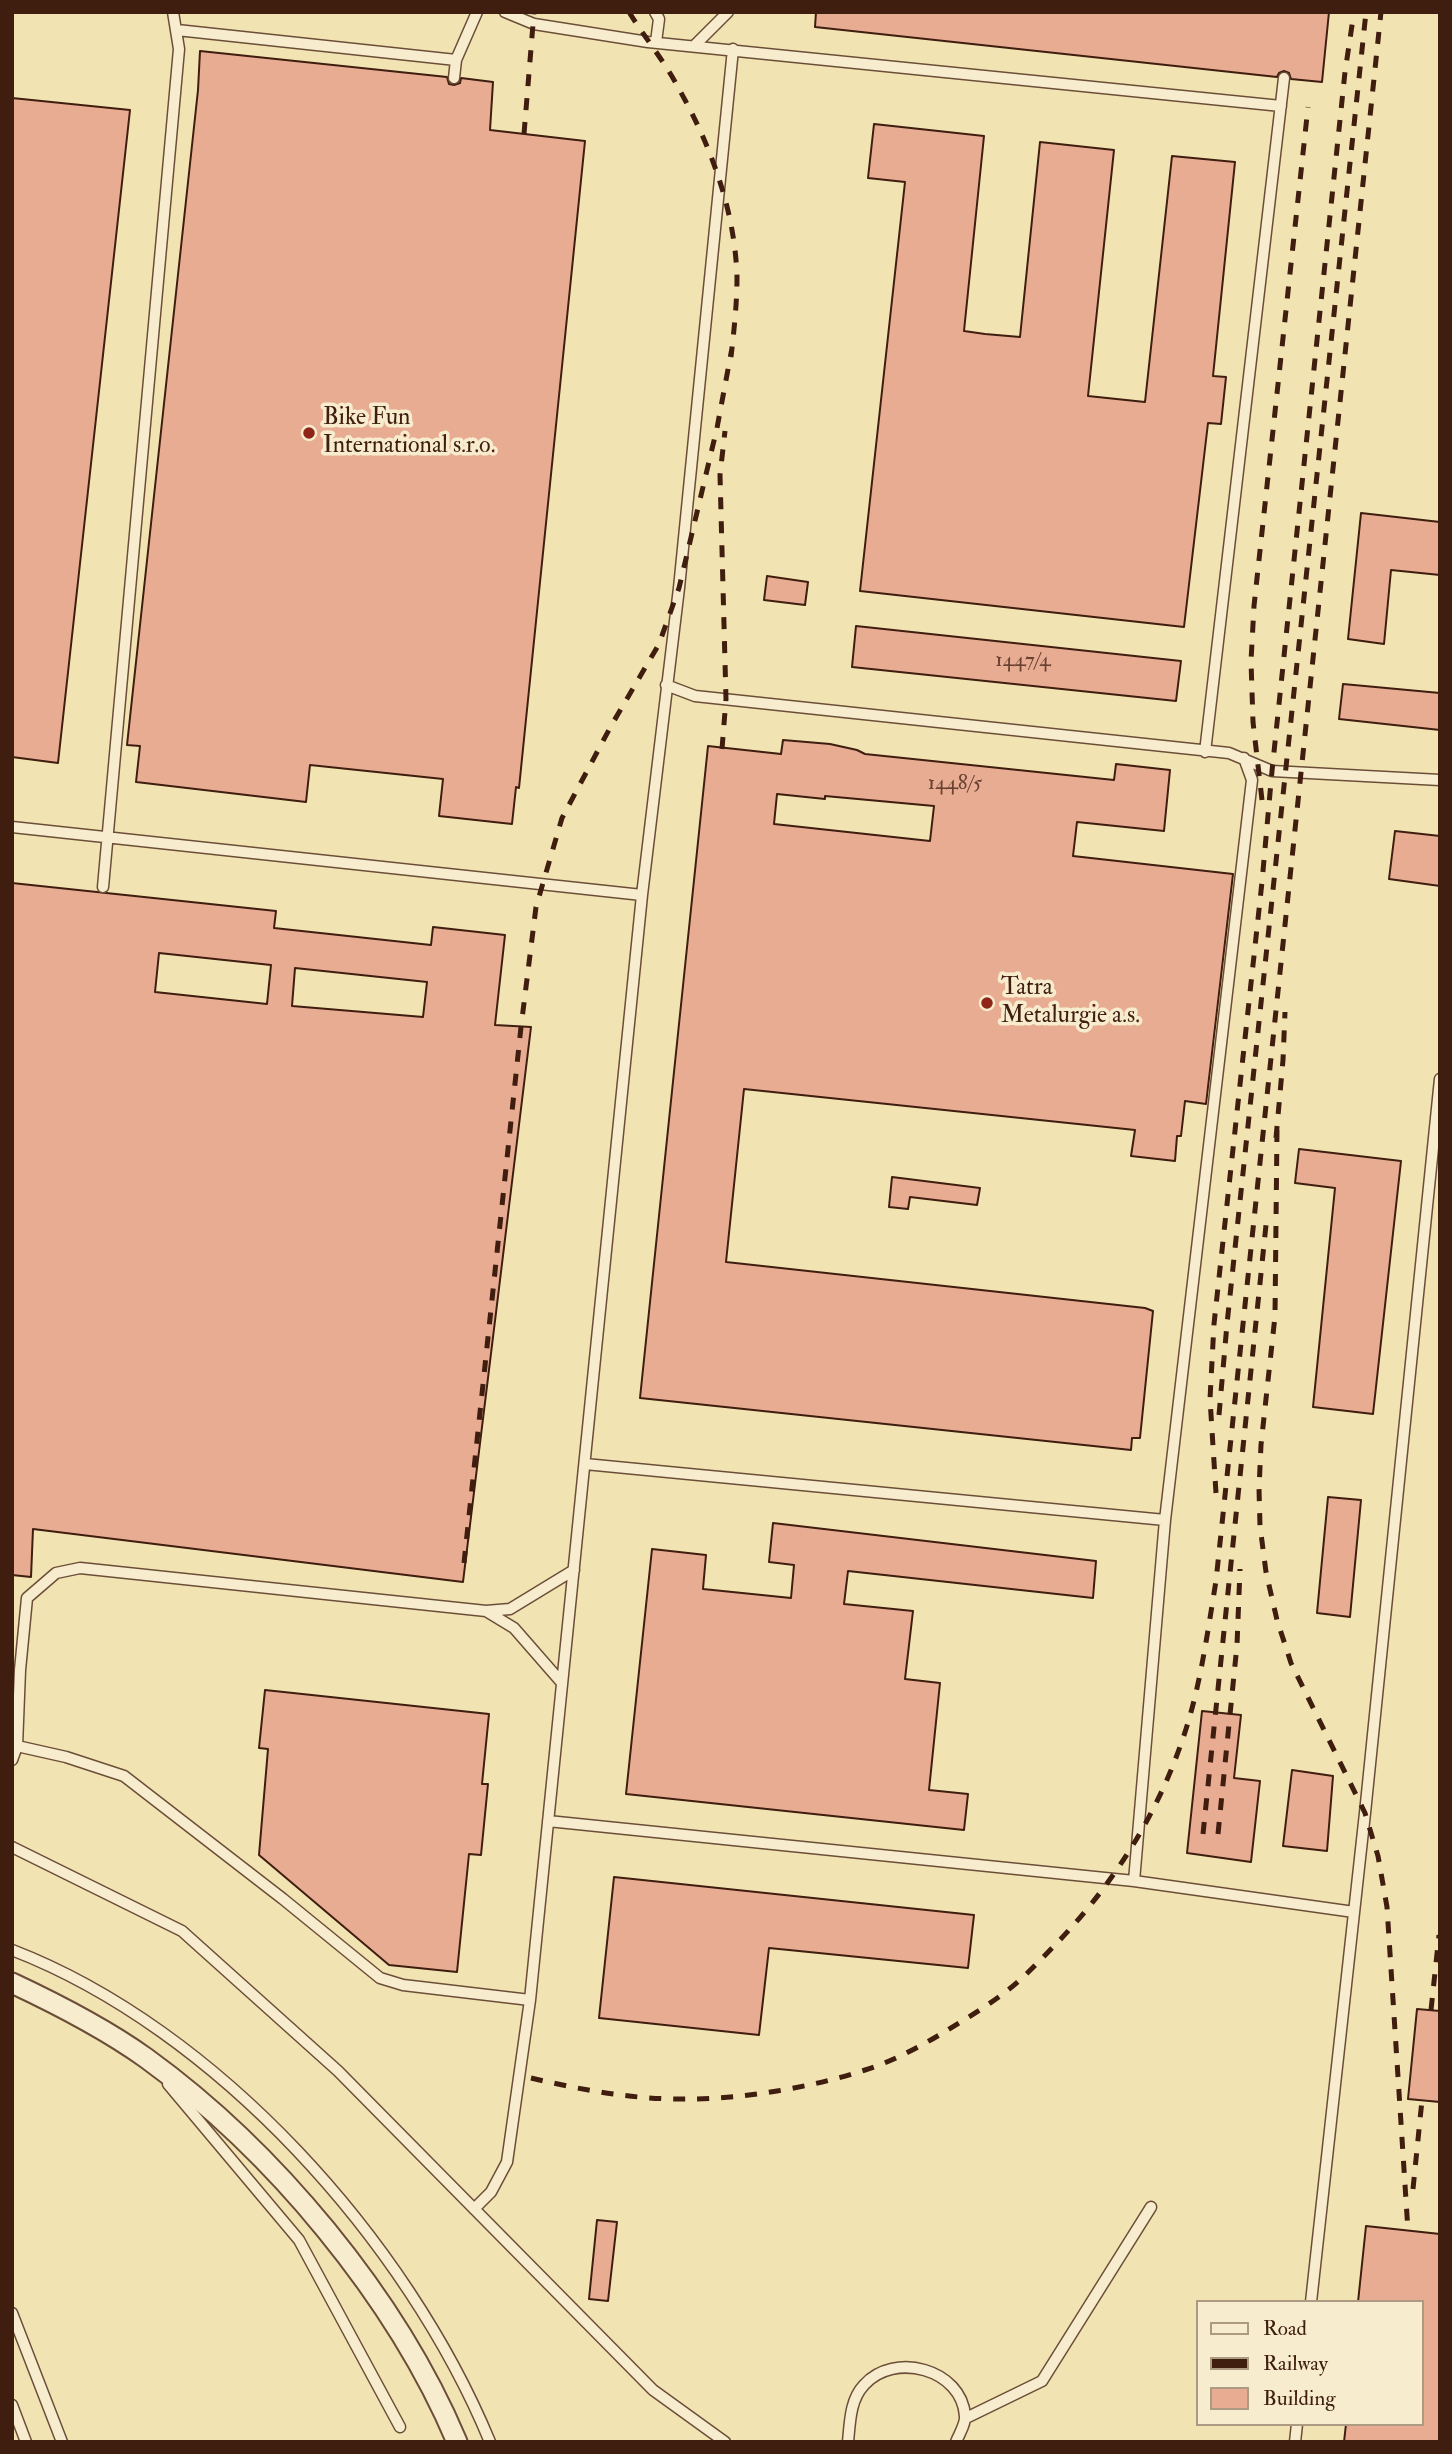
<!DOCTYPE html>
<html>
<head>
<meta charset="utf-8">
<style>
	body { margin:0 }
	#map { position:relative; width:1452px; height:2454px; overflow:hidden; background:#f2e3b3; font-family:"IM FELL Double Pica",serif }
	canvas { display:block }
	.frame { position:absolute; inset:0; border:14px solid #3f1d0f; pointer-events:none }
	.legend { position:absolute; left:1196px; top:2300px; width:228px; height:126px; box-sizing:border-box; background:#f7edce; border:2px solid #ad9a82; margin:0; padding:9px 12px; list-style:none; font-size:21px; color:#3f1d0f }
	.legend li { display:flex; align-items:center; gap:14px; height:35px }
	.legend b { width:35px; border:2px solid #ad9a82 }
</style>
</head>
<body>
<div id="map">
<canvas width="1452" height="2454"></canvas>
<div class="frame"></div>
<ul class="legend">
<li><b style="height:9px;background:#f7edce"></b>Road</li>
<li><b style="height:9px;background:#3f1d0f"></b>Railway</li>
<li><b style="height:19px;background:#e8ac93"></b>Building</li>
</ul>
</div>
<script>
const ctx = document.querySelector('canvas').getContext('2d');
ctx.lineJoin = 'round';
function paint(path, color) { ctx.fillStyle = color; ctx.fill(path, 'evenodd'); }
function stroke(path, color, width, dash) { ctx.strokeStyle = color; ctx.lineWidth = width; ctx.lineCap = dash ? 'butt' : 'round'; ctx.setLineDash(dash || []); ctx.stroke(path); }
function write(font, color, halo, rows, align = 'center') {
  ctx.font = font + ' "IM FELL Double Pica",serif'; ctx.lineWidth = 7; ctx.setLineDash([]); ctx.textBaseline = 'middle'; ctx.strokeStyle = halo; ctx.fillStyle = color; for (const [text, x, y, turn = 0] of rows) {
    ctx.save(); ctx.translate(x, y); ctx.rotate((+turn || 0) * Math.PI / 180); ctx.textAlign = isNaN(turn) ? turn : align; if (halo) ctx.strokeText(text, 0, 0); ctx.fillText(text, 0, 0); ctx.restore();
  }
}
const building = new Path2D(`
	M 816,12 L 1329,12 L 1322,82 L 1291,79 L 1289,73 L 1284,71 L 1279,73 L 1277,77 L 815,27 Z
	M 200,51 L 447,77 L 449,84 L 454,85 L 460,83 L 461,78 L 493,82 L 490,130 L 585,141 L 519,788 L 516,787 L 512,824 L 439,816 L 443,779 L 310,765 L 306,802 L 136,782 L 140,746 L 127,745 L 198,90 Z
	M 12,98 L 130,110 L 58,763 L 12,757 Z
	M 874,124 L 984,136 L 964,331 L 985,334 L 1020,337 L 1040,142 L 1114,150 L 1088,396 L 1145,402 L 1172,156 L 1235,162 L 1213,376 L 1226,377 L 1221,424 L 1208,423 L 1184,627 L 860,591 L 905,182 L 868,178 Z
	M 1361,513 L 1440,522 L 1440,575 L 1391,570 L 1384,644 L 1348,639 Z
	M 767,576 L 808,582 L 805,605 L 764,600 Z
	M 856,626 L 1181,661 L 1176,701 L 852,667 Z
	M 1343,684 L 1440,693 L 1440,730 L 1339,719 Z
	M 783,740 L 830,744 L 857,750 L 865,754 L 1114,780 L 1116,764 L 1170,770 L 1164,831 L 1077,822 L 1073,856 L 1233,874 L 1206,1104 L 1185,1101 L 1181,1136 L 1177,1136 L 1175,1161 L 1131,1156 L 1135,1130 L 744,1089 L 726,1262 L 1145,1308 L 1153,1311 L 1140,1438 L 1132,1438 L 1131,1450 L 640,1398 L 708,746 L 781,754 ZM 777,794 L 825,799 L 825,796 L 934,806 L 930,841 L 774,824 Z
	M 1395,831 L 1440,836 L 1440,886 L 1389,879 Z
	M 12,883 L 276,911 L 274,928 L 431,945 L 433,927 L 505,935 L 495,1025 L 531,1027 L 463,1582 L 33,1529 L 31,1577 L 12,1575 ZM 159,953 L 271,965 L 267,1004 L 155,992 ZM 295,968 L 427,982 L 423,1017 L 292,1006 Z
	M 1299,1149 L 1401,1161 L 1373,1414 L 1313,1407 L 1335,1188 L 1295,1183 Z
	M 892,1177 L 980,1188 L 977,1205 L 910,1197 L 908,1209 L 889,1207 Z
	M 1328,1497 L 1361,1500 L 1350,1617 L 1317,1613 Z
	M 773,1523 L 1096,1561 L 1093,1598 L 848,1571 L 844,1604 L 913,1611 L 905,1679 L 940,1683 L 929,1790 L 968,1794 L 964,1830 L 626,1794 L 652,1549 L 706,1555 L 703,1589 L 791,1598 L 794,1565 L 769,1562 Z
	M 265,1690 L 489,1714 L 482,1784 L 488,1784 L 481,1855 L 469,1854 L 457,1972 L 389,1965 L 259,1855 L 268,1749 L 259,1748 Z
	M 1202,1711 L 1241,1715 L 1234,1778 L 1260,1781 L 1251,1862 L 1187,1853 Z
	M 1292,1770 L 1333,1776 L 1327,1851 L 1283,1846 Z
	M 614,1877 L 974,1915 L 968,1968 L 769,1948 L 759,2035 L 599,2018 Z
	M 1417,2009 L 1440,2011 L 1440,2102 L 1408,2099 Z
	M 597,2220 L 617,2222 L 608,2301 L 589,2299 Z
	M 1366,2226 L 1440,2234 L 1440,2442 L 1344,2442 L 1346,2424 L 1422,2424 L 1422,2302 L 1358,2302 Z`);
const lane = new Path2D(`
	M 505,12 L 534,24 L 648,42 L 1281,106
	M 655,12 L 659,19 L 656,42
	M 177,30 L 456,60
	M 694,46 L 728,12
	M 454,78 L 456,60 L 477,12
	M 666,685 L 695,696 L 1229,753 L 1272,771 L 1440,780
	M 1205,752 L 1284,78
	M 12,827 L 642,895
	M 103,887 L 179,49 L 173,12
	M 585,1464 L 1165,1520 L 1134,1881
	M 1165,1520 L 1252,780 L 1244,758
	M 486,1611 L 510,1609 L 574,1570
	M 17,1746 L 66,1757 L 124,1776 L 283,1899 L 380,1978 L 403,1985 L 530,2000
	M 12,1760 L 17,1746 L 20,1670 L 27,1598 L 56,1573 L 80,1568 L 486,1611 L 514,1628 L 562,1683
	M 548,1821 L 1134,1881 L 1354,1912
	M 12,1847 L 182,1931 L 338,2071 L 653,2390 L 725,2442
	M 12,1950 C 217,2029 407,2241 490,2442
	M 168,2084 L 299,2240 L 400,2427
	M 474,2209 L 491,2192 L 507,2162 L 530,2000 L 642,895 L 679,588 L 733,49
	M 1311,2302 L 1365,1813 L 1440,1079
	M 12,2313 L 62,2442
	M 12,2405 L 26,2442
	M 966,2418 L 1042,2381 L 1151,2207
	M 848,2442 C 850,2422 850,2400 864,2385 C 894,2351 962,2369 965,2416 C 966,2424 959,2434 956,2442
	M 1295,2442 L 1297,2424`);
const street = new Path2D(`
	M 12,1983 C 59,2005 104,2028 146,2058 C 273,2150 396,2297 457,2442`);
const rail = new Path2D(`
	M 629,12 C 645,38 665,62 679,89 C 711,146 735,211 737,277 C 737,303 734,331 731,357
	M 524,134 L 534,12
	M 722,749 L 726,699 L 720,475 L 725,431
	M 1262,800 L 1253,722 L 1251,661 L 1254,606 L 1308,107
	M 1277,1130 L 1275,1316 L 1261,1445 L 1259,1489 L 1260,1526 L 1266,1572 L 1277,1620 L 1291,1663 L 1365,1813 L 1378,1856 L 1387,1907 L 1408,2231
	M 1276,1138 L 1283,1060 L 1285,1012
	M 1219,1415 L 1227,1324 L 1366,12
	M 1216,1493 L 1210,1399 L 1214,1324 L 1262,882 L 1272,771 L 1345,72 L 1354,12
	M 464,1563 L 521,1027 L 536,907 L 562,818 L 611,726 L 659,644 L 679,588 L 717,428 L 732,348
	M 1203,1834 L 1266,1225
	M 1218,1834 L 1237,1645 L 1240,1569
	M 1431,2010 L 1439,1935
	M 531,2078 C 582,2090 635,2100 688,2099 C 743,2099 813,2087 865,2070 C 894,2061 921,2046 946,2031 C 967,2018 989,2005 1008,1990 C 1026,1976 1042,1958 1058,1942 C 1113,1884 1156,1817 1182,1741 C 1200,1690 1207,1635 1216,1581 L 1381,12
	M 1413,2189 L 1422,2100`);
const markers = [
	[309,433,7,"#8f2418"],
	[987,1003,7,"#8f2418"]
];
const numberNames = [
	["1447/4",1023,661],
	["1448/5",955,784]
];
const poiNames = [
	["Bike Fun",323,419],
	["International s.r.o.",323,447],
	["Tatra",1001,989],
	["Metalurgie a.s.",1001,1017]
];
paint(building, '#e8ac93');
stroke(building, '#3f1d0f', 2);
stroke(lane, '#6c4e38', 13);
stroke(street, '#6c4e38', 23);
stroke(lane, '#f7edce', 10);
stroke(street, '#f7edce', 19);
stroke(rail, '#3f1d0f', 5, [12, 12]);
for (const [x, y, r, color] of markers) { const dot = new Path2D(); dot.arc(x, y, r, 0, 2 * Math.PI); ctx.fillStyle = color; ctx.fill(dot); stroke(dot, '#f7edce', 2.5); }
write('21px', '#694130', null, numberNames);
write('24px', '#3f1d0f', '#f7edce', poiNames, 'left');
</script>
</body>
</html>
